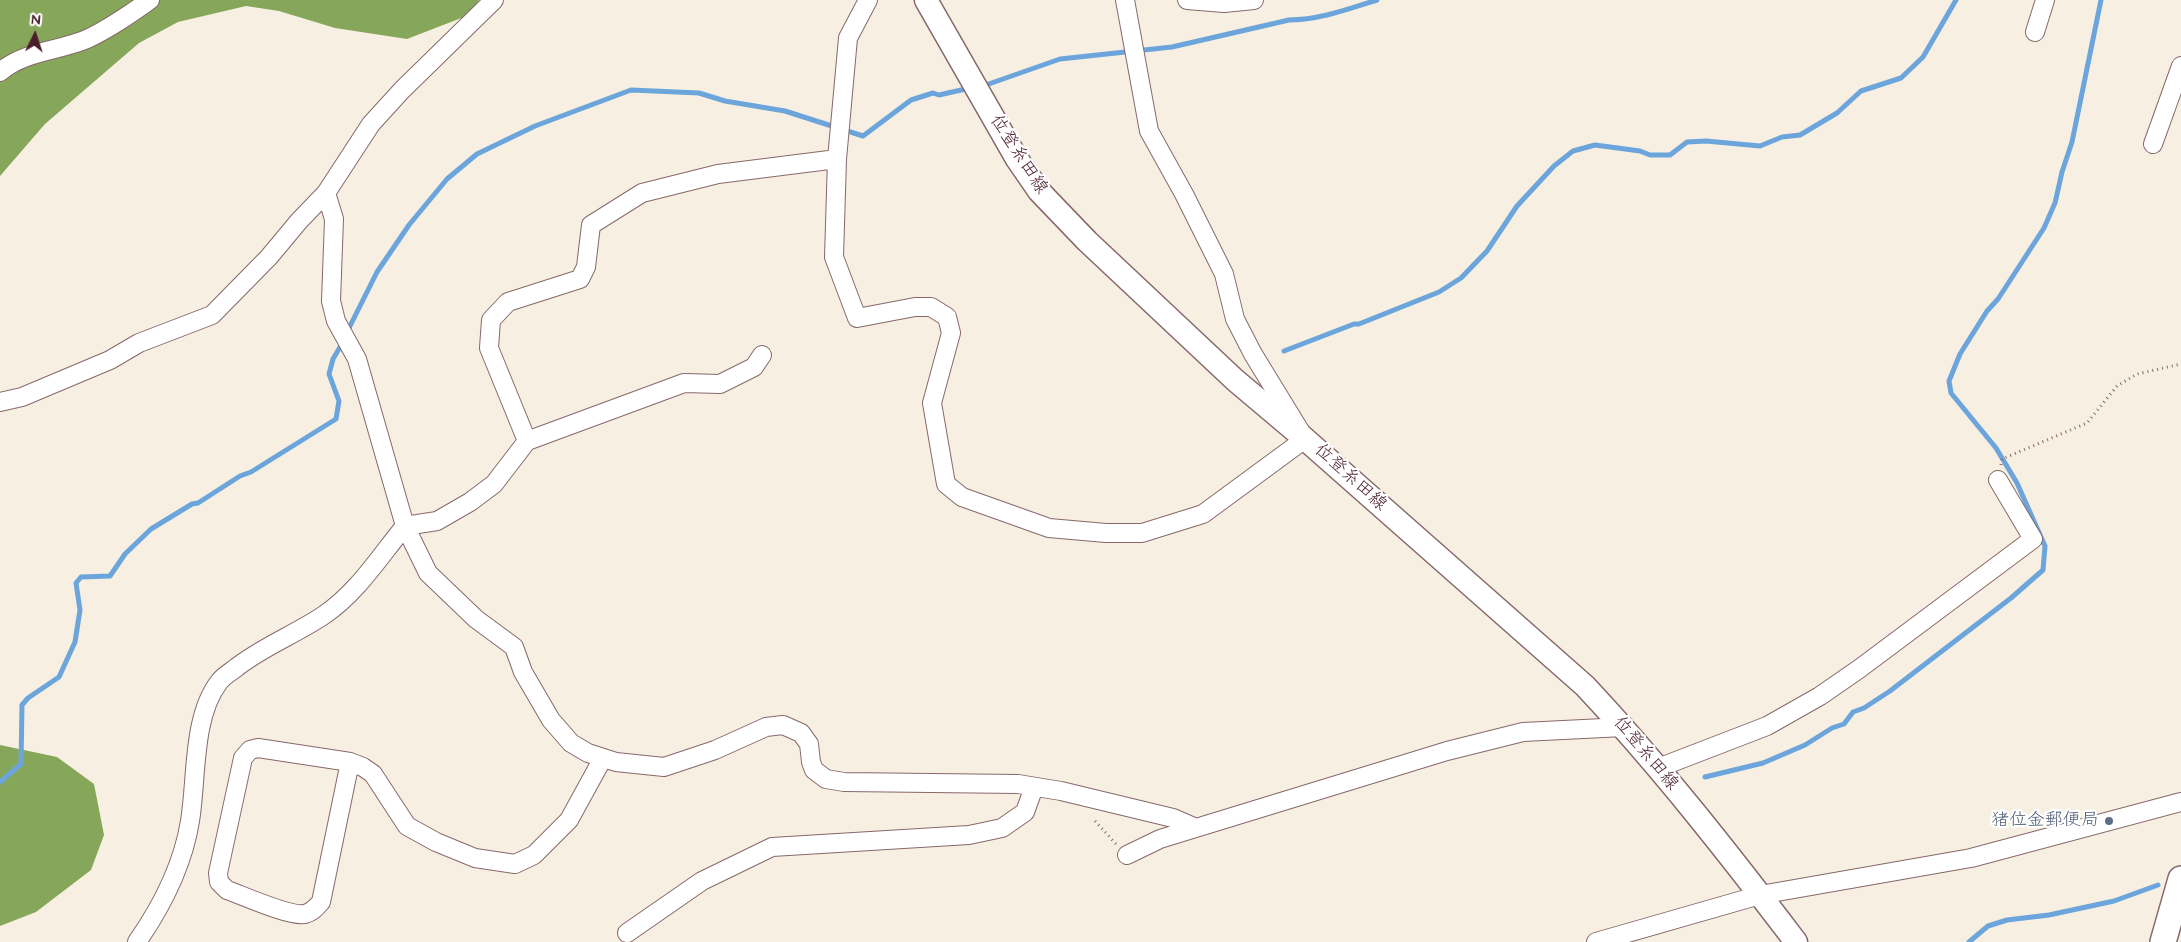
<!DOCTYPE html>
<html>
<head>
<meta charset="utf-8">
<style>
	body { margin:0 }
	#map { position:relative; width:2181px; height:942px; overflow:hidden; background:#f7f0e2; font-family:"Architects Daughter",sans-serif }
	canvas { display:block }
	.north { position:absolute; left:10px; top:10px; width:50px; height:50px; -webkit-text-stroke:4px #fff; paint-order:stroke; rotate:4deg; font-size:14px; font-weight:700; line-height:20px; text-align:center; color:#4a1f2b }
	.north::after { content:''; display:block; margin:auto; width:18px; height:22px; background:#4a1f2b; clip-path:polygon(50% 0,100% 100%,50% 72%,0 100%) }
</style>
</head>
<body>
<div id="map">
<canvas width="2181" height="942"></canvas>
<div class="north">N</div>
</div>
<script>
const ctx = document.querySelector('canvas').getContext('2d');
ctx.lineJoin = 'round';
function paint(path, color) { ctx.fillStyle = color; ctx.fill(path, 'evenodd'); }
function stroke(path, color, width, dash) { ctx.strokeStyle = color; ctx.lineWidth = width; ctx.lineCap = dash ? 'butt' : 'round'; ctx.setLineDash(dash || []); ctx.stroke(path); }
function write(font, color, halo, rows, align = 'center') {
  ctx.font = font + ' "Architects Daughter","Klee One",sans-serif'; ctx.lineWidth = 4.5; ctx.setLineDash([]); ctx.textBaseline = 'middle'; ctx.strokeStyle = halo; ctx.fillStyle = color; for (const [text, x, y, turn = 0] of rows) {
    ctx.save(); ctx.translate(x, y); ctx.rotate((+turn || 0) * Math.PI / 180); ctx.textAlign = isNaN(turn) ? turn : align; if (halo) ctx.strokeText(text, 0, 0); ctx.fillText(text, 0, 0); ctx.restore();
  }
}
const forest = new Path2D(`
	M 0,0 L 479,0 L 469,15 L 407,39 L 335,28 L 279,11 L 246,6 L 178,22 L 139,43 L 45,124 L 0,176 Z
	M 0,745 L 57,757 L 94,784 L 104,835 L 91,870 L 36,912 L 0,926 Z`);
const stream = new Path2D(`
	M 983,86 L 1060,59 L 1172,47 L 1289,20 C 1319,20 1348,9 1377,0
	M 347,332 L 377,272 L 409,225 L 447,179 L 477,154 L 535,126 L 631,90 L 699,93 L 725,101 L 785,111 L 863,136 L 911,100 L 933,93 L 939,95 L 970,88
	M 1284,351 L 1354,324 L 1359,324 L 1439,292 L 1461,278 L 1487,251 L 1517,206 L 1554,166 L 1573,151 L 1595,145 L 1640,151 L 1650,155 L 1670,155 L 1687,142 L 1706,141 L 1760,146 L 1782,137 L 1800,135 L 1837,113 L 1861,91 L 1901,78 L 1923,57 L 1956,0
	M 1705,777 L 1763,763 L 1805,745 L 1832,728 L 1844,724 L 1853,712 L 1864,708 L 1890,691 L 2011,598 L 2043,570 L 2045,546 L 2017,483 L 1996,448 L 1951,393 L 1949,381 L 1960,354 L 1987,311 L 1998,299 L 2044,228 L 2055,203 L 2062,172 L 2072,142 L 2101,0
	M 0,782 L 21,764 L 22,705 L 28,698 L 59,677 L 75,642 L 80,610 L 76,583 L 81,577 L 110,576 L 125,554 L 151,529 L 192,504 L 198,503 L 240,476 L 251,472 L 336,419 L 339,401 L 329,374 L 333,359 L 343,342
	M 1969,942 L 1988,926 L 2007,920 L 2049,915 L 2114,901 L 2158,885`);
const path = new Path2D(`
	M 2001,465 L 2002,459 L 2087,423 L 2117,386 L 2137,374 L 2181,364
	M 1095,821 L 1116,844`);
const minor = new Path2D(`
	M 868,0 L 848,38 L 837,159 L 834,257 L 857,318 L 915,307 L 931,307 L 947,317 L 951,333 L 932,403 L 946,484 L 962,497 L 1049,528 L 1106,533 L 1142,533 L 1203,514 L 1305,439 L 1253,354 L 1235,319 L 1224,274 L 1184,194 L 1149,131 L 1125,0
	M 1187,0 L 1224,3 L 1254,0
	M 2035,32 L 2045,0
	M 0,72 C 24,51 59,51 87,39 C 109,29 130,14 150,0
	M 2153,144 L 2181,66
	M 326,193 L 334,219 L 331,301 L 336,321 L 357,359 L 405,526 L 428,573 L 476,619 L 514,647 L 523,672 L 551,720 L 571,743 L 588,753 L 616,762 L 664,767 L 715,750 L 766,727 L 783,725 L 801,733 L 809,744 L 811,762 L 814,770 L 826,779 L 844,782 L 1018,784 L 1061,791 L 1173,818 L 1196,828
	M 0,402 L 22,397 L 110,360 L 139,343 L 212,315 L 269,257 L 299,221 L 326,193 L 371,124 L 402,90 L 494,0
	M 527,441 L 684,383 L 720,384 L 754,367 L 762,355
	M 350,762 L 321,902 C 316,907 313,912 305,914 C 290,917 244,896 227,890 L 219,882 L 218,873 L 243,758 L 250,750 L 258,748 L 350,762 L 363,767 L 373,774 L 407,826 L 436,842 L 475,858 L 515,864 L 534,855 L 569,820 L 603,758
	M 1658,768 L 1767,726 L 1820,696 L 1859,669 L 2033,539 L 1998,480
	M 1127,855 L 1160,839 L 1447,751 L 1523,732 L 1624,727
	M 627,933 L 702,881 L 772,847 L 969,835 L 1002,828 L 1025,812 L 1034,787
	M 137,942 C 162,906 183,865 190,821 C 197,779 192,717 219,682 C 223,676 231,672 237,667 C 264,646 296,634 324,615 C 357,593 380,556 405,526 L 437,521 L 470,502 L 494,484 L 527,441 L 489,348 L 491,320 L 508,302 L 580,279 L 586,267 L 591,225 L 642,193 L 718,174 L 837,159
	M 1596,942 L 1760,895 L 1971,858 L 2181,802`);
const major = new Path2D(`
	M 926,0 L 1017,159 L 1039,191 L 1087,241 L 1235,380 L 1305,439 L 1585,686 C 1660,766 1729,854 1796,942`);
const highway = new Path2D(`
	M 2163,942 L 2181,879`);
const markers = [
	[2109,821,5,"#5c6f8a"]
];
const streetNames = [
	["位登糸田線",1018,155,57],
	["位登糸田線",1350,478,42],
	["位登糸田線",1645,754,50]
];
const serviceNames = [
	["猪位金郵便局",2099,821]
];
paint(forest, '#86a65a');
stroke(stream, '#6ba5db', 5);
stroke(minor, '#87686b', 20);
stroke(major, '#87686b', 25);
stroke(highway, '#87686b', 28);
stroke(path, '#87686b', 3, [1, 4]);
stroke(minor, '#fff', 18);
stroke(major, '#fff', 22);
stroke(highway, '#fff', 25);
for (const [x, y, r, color] of markers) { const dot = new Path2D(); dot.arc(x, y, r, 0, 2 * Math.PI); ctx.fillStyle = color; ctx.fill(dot); stroke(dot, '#fff', 2); }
write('18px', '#4a1f2b', '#fff', streetNames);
write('18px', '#4e5e75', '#fff', serviceNames, 'right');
</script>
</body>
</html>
